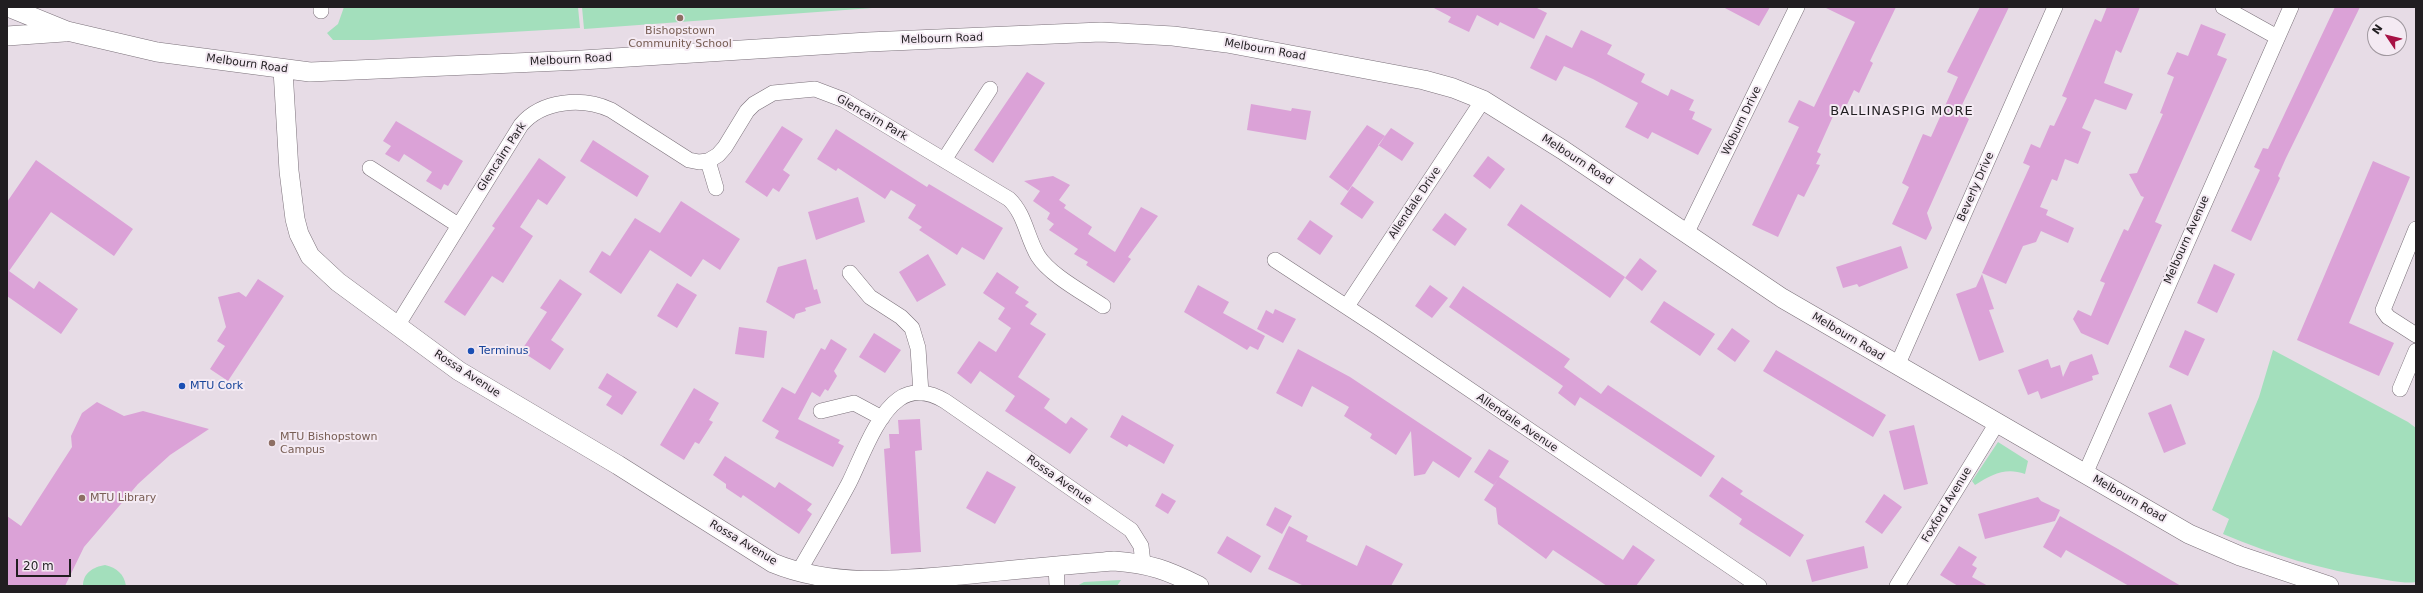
<!DOCTYPE html>
<html>
<head>
<meta charset="utf-8">
<style>
	body { margin:0 }
	#map { position:relative; width:2423px; height:593px; overflow:hidden; background:#e7dce6; font-family:"DejaVu Sans",sans-serif }
	canvas { display:block }
	.frame { position:absolute; inset:0; border:8px solid #211e21; pointer-events:none }
	.north { position:absolute; left:2367px; top:16px; width:40px; height:40px; box-sizing:border-box; background:#f4eaf3; border:1px solid #a0989f; border-radius:50%; rotate:305deg; font-size:11px; font-weight:700; line-height:16px; text-align:center; color:#211e21 }
	.north::after { content:''; display:block; margin:auto; width:14px; height:18px; background:#a71145; clip-path:polygon(50% 0,100% 100%,50% 72%,0 100%) }
	.scale { position:absolute; left:16px; top:559px; width:55px; height:18px; box-sizing:border-box; border:2px solid #211e21; border-top:0; padding-left:5px; font-size:12px; line-height:14px; white-space:nowrap; color:#211e21; -webkit-text-stroke:3px #f4eaf3; paint-order:stroke }
</style>
</head>
<body>
<div id="map">
<canvas width="2423" height="593"></canvas>
<div class="frame"></div>
<div class="north">N</div>
<div class="scale">20 m</div>
</div>
<script>
const ctx = document.querySelector('canvas').getContext('2d');
ctx.lineJoin = 'round';
function paint(path, color) { ctx.fillStyle = color; ctx.fill(path, 'evenodd'); }
function stroke(path, color, width, dash) { ctx.strokeStyle = color; ctx.lineWidth = width; ctx.lineCap = dash ? 'butt' : 'round'; ctx.setLineDash(dash || []); ctx.stroke(path); }
function write(font, color, halo, rows, align = 'center') {
  ctx.font = font + ' "DejaVu Sans",sans-serif'; ctx.lineWidth = 4; ctx.setLineDash([]); ctx.textBaseline = 'middle'; ctx.strokeStyle = halo; ctx.fillStyle = color; for (const [text, x, y, turn = 0] of rows) {
    ctx.save(); ctx.translate(x, y); ctx.rotate((+turn || 0) * Math.PI / 180); ctx.textAlign = isNaN(turn) ? turn : align; if (halo) ctx.strokeText(text, 0, 0); ctx.fillText(text, 0, 0); ctx.restore();
  }
}
const green = new Path2D(`
	M 344,7 L 578,7 L 580,28 L 373,40 L 333,40 L 327,33 L 338,24 Z
	M 582,7 L 886,7 L 584,29 Z
	M 2273,350 L 2408,422 L 2416,428 L 2416,582 C 2404,584 2389,580 2376,578 C 2323,570 2272,555 2223,534 L 2229,519 L 2212,510 L 2259,397 Z
	M 1998,442 L 2028,461 L 2025,474 C 2006,467 1992,474 1975,485 L 1972,481 Z
	M 105,565 C 117,568 124,574 126,586 L 83,586 C 83,573 93,567 105,565 Z
	M 1121,580 L 1117,586 L 1077,586 L 1084,582 Z`);
const building = new Path2D(`
	M 1432,7 L 1535,7 L 1547,13 L 1534,39 L 1500,22 L 1498,26 L 1477,15 L 1469,32 L 1448,22 L 1451,17 Z
	M 1723,7 L 1770,7 L 1759,26 Z
	M 1824,7 L 1896,7 L 1870,61 L 1873,63 L 1859,93 L 1854,90 L 1841,117 L 1834,114 L 1817,152 L 1821,154 L 1816,164 L 1820,165 L 1804,197 L 1798,194 L 1778,237 L 1752,225 L 1799,127 L 1788,122 L 1799,100 L 1814,107 L 1855,22 Z
	M 1980,7 L 2009,7 L 1961,107 L 1969,111 L 1966,117 L 1969,119 L 1927,213 L 1932,228 L 1926,240 L 1892,224 L 1909,187 L 1902,183 L 1923,134 L 1931,137 L 1958,77 L 1947,72 Z
	M 2107,7 L 2140,7 L 2121,53 L 2116,50 L 2104,83 L 2133,94 L 2126,110 L 2095,99 L 2082,128 L 2091,132 L 2078,164 L 2065,159 L 2057,181 L 2052,179 L 2040,207 L 2048,210 L 2046,215 L 2074,228 L 2068,243 L 2041,231 L 2036,242 L 2023,246 L 2006,284 L 1982,273 L 2030,166 L 2023,163 L 2031,144 L 2040,148 L 2050,125 L 2054,126 L 2067,98 L 2062,96 L 2095,19 L 2101,22 Z
	M 2335,7 L 2360,7 L 2286,158 L 2278,176 L 2280,178 L 2251,241 L 2231,231 L 2260,170 L 2254,167 L 2263,148 L 2268,149 Z
	M 2201,24 L 2226,34 L 2217,55 L 2227,59 L 2155,222 L 2162,225 L 2108,345 L 2081,333 L 2073,319 L 2078,310 L 2091,316 L 2105,283 L 2100,281 L 2124,229 L 2128,231 L 2144,197 L 2141,196 L 2129,174 L 2137,173 L 2163,114 L 2160,113 L 2174,77 L 2167,74 L 2177,52 L 2188,56 Z
	M 1581,30 L 1612,45 L 1607,54 L 1645,74 L 1641,82 L 1668,96 L 1671,89 L 1694,100 L 1689,110 L 1695,112 L 1692,119 L 1712,129 L 1698,155 L 1652,132 L 1648,139 L 1625,127 L 1638,103 L 1593,79 L 1564,66 L 1556,81 L 1530,68 L 1546,35 L 1572,48 Z
	M 1027,72 L 1045,83 L 993,163 L 974,150 Z
	M 1251,104 L 1291,111 L 1292,108 L 1311,111 L 1306,140 L 1247,130 Z
	M 396,121 L 463,161 L 448,186 L 444,184 L 441,190 L 426,181 L 432,172 L 404,154 L 399,162 L 385,154 L 391,146 L 383,141 Z
	M 1367,125 L 1385,136 L 1348,191 L 1329,177 Z
	M 782,126 L 803,139 L 783,170 L 790,175 L 779,192 L 773,188 L 767,197 L 745,182 Z
	M 1391,128 L 1414,143 L 1402,161 L 1378,145 Z
	M 836,129 L 927,187 L 929,184 L 1003,228 L 984,260 L 962,247 L 957,255 L 919,230 L 922,227 L 908,218 L 916,205 L 891,190 L 885,199 L 838,168 L 836,171 L 817,159 Z
	M 593,140 L 649,176 L 637,197 L 580,161 Z
	M 1488,156 L 1505,169 L 1490,189 L 1473,176 Z
	M 539,158 L 566,177 L 547,205 L 538,199 L 520,227 L 533,236 L 503,283 L 492,276 L 465,316 L 444,302 L 495,228 L 492,226 Z
	M 36,160 L 133,229 L 114,256 L 51,212 L 9,271 L 34,289 L 39,281 L 78,309 L 61,334 L 7,296 L 7,202 Z
	M 2373,161 L 2410,177 L 2349,323 L 2394,343 L 2379,376 L 2297,340 Z
	M 1053,176 L 1070,185 L 1059,200 L 1066,205 L 1064,208 L 1092,227 L 1088,234 L 1115,252 L 1141,207 L 1158,216 L 1128,257 L 1131,259 L 1114,283 L 1086,265 L 1088,262 L 1074,254 L 1078,249 L 1049,230 L 1054,224 L 1047,219 L 1050,213 L 1033,201 L 1040,191 L 1024,181 Z
	M 1352,186 L 1374,202 L 1362,219 L 1340,204 Z
	M 858,197 L 865,222 L 816,240 L 808,212 Z
	M 681,201 L 740,239 L 720,270 L 703,259 L 691,277 L 650,250 L 621,294 L 589,272 L 602,251 L 610,256 L 635,218 L 660,233 Z
	M 1521,204 L 1625,277 L 1610,298 L 1507,225 Z
	M 1445,213 L 1467,229 L 1455,246 L 1432,230 Z
	M 1310,220 L 1333,236 L 1320,255 L 1297,239 Z
	M 1901,246 L 1908,268 L 1859,287 L 1857,284 L 1843,288 L 1836,267 Z
	M 928,254 L 946,285 L 917,302 L 899,272 Z
	M 1640,258 L 1657,271 L 1642,291 L 1625,278 Z
	M 806,259 L 814,290 L 817,289 L 821,303 L 805,308 L 806,311 L 796,314 L 794,319 L 766,302 L 778,267 Z
	M 2214,264 L 2235,274 L 2217,313 L 2197,303 Z
	M 997,272 L 1019,287 L 1015,293 L 1029,302 L 1025,306 L 1037,314 L 1030,324 L 1046,334 L 1018,377 L 1050,399 L 1044,408 L 1066,424 L 1071,417 L 1088,429 L 1070,454 L 1005,411 L 1015,396 L 980,371 L 971,384 L 957,373 L 979,341 L 996,352 L 1011,328 L 998,319 L 1005,308 L 983,293 Z
	M 1982,274 L 1994,309 L 1989,310 L 2004,352 L 1979,361 L 1956,294 L 1976,287 Z
	M 258,279 L 284,296 L 228,381 L 210,369 L 225,346 L 217,341 L 226,327 L 218,297 L 239,292 L 246,297 Z
	M 560,279 L 582,294 L 551,340 L 564,349 L 550,370 L 521,351 L 547,312 L 540,308 Z
	M 677,283 L 697,295 L 677,328 L 657,316 Z
	M 1198,285 L 1229,302 L 1223,313 L 1265,336 L 1258,350 L 1250,346 L 1247,350 L 1184,312 Z
	M 1430,285 L 1448,298 L 1432,318 L 1415,306 Z
	M 1463,286 L 1570,359 L 1564,367 L 1601,394 L 1608,385 L 1715,456 L 1701,477 L 1580,397 L 1575,406 L 1558,393 L 1563,386 L 1449,307 Z
	M 1664,301 L 1715,334 L 1700,356 L 1650,322 Z
	M 1275,309 L 1296,319 L 1283,343 L 1257,329 L 1266,310 L 1273,314 Z
	M 739,327 L 767,331 L 764,358 L 735,354 Z
	M 1732,328 L 1750,341 L 1735,362 L 1717,349 Z
	M 2185,330 L 2205,339 L 2188,376 L 2169,367 Z
	M 874,333 L 901,350 L 885,373 L 859,357 Z
	M 831,339 L 847,349 L 834,371 L 837,376 L 828,391 L 825,389 L 820,397 L 812,392 L 798,419 L 840,440 L 838,443 L 844,446 L 833,467 L 775,438 L 779,431 L 762,421 L 782,387 L 795,394 L 821,348 L 825,350 Z
	M 1298,349 L 1350,377 L 1472,458 L 1459,478 L 1433,461 L 1425,474 L 1414,476 L 1411,431 L 1396,455 L 1370,438 L 1372,434 L 1344,416 L 1349,407 L 1312,386 L 1302,407 L 1276,393 Z
	M 1776,350 L 1886,415 L 1873,437 L 1763,371 Z
	M 2092,354 L 2099,374 L 2092,376 L 2093,380 L 2041,399 L 2038,391 L 2028,395 L 2018,370 L 2048,359 L 2051,368 L 2060,365 L 2063,377 L 2070,362 Z
	M 607,373 L 637,392 L 622,415 L 606,405 L 612,396 L 598,388 Z
	M 694,388 L 719,403 L 709,420 L 713,422 L 699,444 L 695,442 L 684,460 L 660,445 Z
	M 97,402 L 124,416 L 143,411 L 209,429 L 170,455 L 138,484 L 84,547 L 65,586 L 7,586 L 7,516 L 21,526 L 72,447 L 71,436 L 82,413 Z
	M 2171,404 L 2186,444 L 2164,453 L 2148,413 Z
	M 1122,415 L 1174,445 L 1164,464 L 1129,444 L 1127,447 L 1110,437 Z
	M 920,419 L 922,450 L 915,451 L 921,552 L 891,554 L 884,449 L 890,448 L 889,434 L 899,434 L 898,420 Z
	M 1914,425 L 1928,484 L 1904,490 L 1889,431 Z
	M 1489,449 L 1509,461 L 1494,485 L 1474,472 Z
	M 725,456 L 775,488 L 779,482 L 812,504 L 807,510 L 812,514 L 799,534 L 743,495 L 741,498 L 726,488 L 726,484 L 713,475 Z
	M 987,471 L 1016,487 L 995,524 L 966,508 Z
	M 1499,477 L 1623,560 L 1633,545 L 1655,560 L 1636,586 L 1607,586 L 1553,550 L 1546,559 L 1498,524 L 1496,508 L 1484,500 Z
	M 1722,477 L 1743,491 L 1740,494 L 1804,535 L 1790,557 L 1739,524 L 1742,519 L 1709,496 Z
	M 1162,493 L 1176,501 L 1168,514 L 1155,506 Z
	M 1884,494 L 1902,507 L 1882,534 L 1865,522 Z
	M 2038,497 L 2041,501 L 2060,510 L 2055,521 L 1985,539 L 1978,514 Z
	M 1275,507 L 1292,516 L 1282,534 L 1266,525 Z
	M 2060,516 L 2118,549 L 2181,586 L 2129,586 L 2066,550 L 2061,558 L 2043,547 Z
	M 1289,526 L 1308,536 L 1306,541 L 1357,566 L 1366,545 L 1403,564 L 1391,586 L 1304,586 L 1268,569 Z
	M 1227,536 L 1261,556 L 1251,573 L 1217,553 Z
	M 1864,546 L 1868,568 L 1812,582 L 1806,560 Z
	M 1959,546 L 1977,557 L 1972,565 L 1977,568 L 1972,577 L 1988,586 L 1958,586 L 1940,575 Z`);
const minor = new Path2D(`
	M 2223,7 L 2277,37
	M 321,11 L 321,7
	M 944,160 L 990,89
	M 708,161 L 716,188
	M 370,168 L 458,225
	M 2416,229 L 2383,310 L 2388,317 L 2416,335
	M 1686,234 L 1797,7
	M 1275,260 L 1379,328 L 1759,586
	M 850,273 L 870,297 L 901,317 L 912,328 L 918,348 L 921,393
	M 1347,306 L 1483,100
	M 397,326 L 521,125 C 542,100 582,97 611,110 L 689,160 L 699,162 L 708,161 L 718,155 L 725,147 L 747,111 L 754,104 L 773,93 L 815,89 L 844,100 L 1009,199 C 1025,214 1027,238 1038,256 C 1050,275 1084,293 1103,306
	M 1897,366 L 2055,7
	M 2400,389 L 2416,351
	M 821,411 L 854,403 L 882,418
	M 2085,474 L 2291,7
	M 1056,566 L 1057,586
	M 799,571 C 816,542 833,513 849,483 C 861,459 876,415 899,399 C 913,389 930,392 945,401 L 1131,530 L 1141,546 L 1143,563
	M 1897,586 L 1997,423`);
const tertiary = new Path2D(`
	M 8,7 L 67,31 L 157,52 L 310,72 L 582,60 L 868,42 L 1101,32 L 1173,36 L 1227,43 L 1424,80 L 1453,88 L 1483,100 L 1563,150 L 1782,298 L 2189,534 L 2240,556 L 2329,586
	M 7,36 L 64,32
	M 283,70 L 289,171 L 295,219 L 299,234 L 310,256 L 338,282 L 459,371 L 618,465 L 773,563 C 836,589 906,580 972,574 C 1019,569 1067,565 1114,561 C 1151,564 1167,570 1199,586`);
const markers = [
	[680,18,4,"#8d6e63"],
	[471,351,4,"#1a4fb4"],
	[182,386,4,"#1a4fb4"],
	[272,443,4,"#8d6e63"],
	[82,498,4,"#8d6e63"]
];
const educationNames = [
	["Bishopstown",680,31,"center"],
	["Community School",680,44,"center"],
	["MTU Bishopstown",280,437],
	["Campus",280,450],
	["MTU Library",90,498]
];
const streetNames = [
	["Melbourn Road",942,39,-2],
	["Melbourn Road",1265,50,10],
	["Melbourn Road",571,60,-3],
	["Melbourn Road",247,64,8],
	["Glencairn Park",872,118,30],
	["Woburn Drive",1742,121,-64],
	["Glencairn Park",502,157,-57],
	["Melbourn Road",1577,160,33],
	["Beverly Drive",1976,187,-66],
	["Allendale Drive",1415,203,-56],
	["Melbourn Avenue",2187,240,-66],
	["Melbourn Road",1848,337,31],
	["Rossa Avenue",467,374,33],
	["Allendale Avenue",1517,423,34],
	["Rossa Avenue",1059,480,35],
	["Melbourn Road",2129,499,30],
	["Foxford Avenue",1947,505,-59],
	["Rossa Avenue",743,543,31]
];
const transitNames = [
	["Terminus",479,351],
	["MTU Cork",190,386]
];
const quarterNames = [
	["BALLINASPIG MORE",1902,112]
];
paint(green, '#a3dfbc');
paint(building, '#dba2d7');
stroke(minor, '#7b717a', 16);
stroke(tertiary, '#7b717a', 20);
stroke(minor, '#fff', 15);
stroke(tertiary, '#fff', 19);
for (const [x, y, r, color] of markers) { const dot = new Path2D(); dot.arc(x, y, r, 0, 2 * Math.PI); ctx.fillStyle = color; ctx.fill(dot); stroke(dot, '#f4eaf3', 1.5); }
write('11px', '#785e54', '#f4eaf3', educationNames, 'left');
write('11px', '#211e21', '#f4eaf3', streetNames);
write('11px', '#164399', '#f4eaf3', transitNames, 'left');
ctx.letterSpacing = '1px';
write('13px', '#211e21', '#f4eaf3', quarterNames);
ctx.letterSpacing = '0px';
</script>
</body>
</html>
